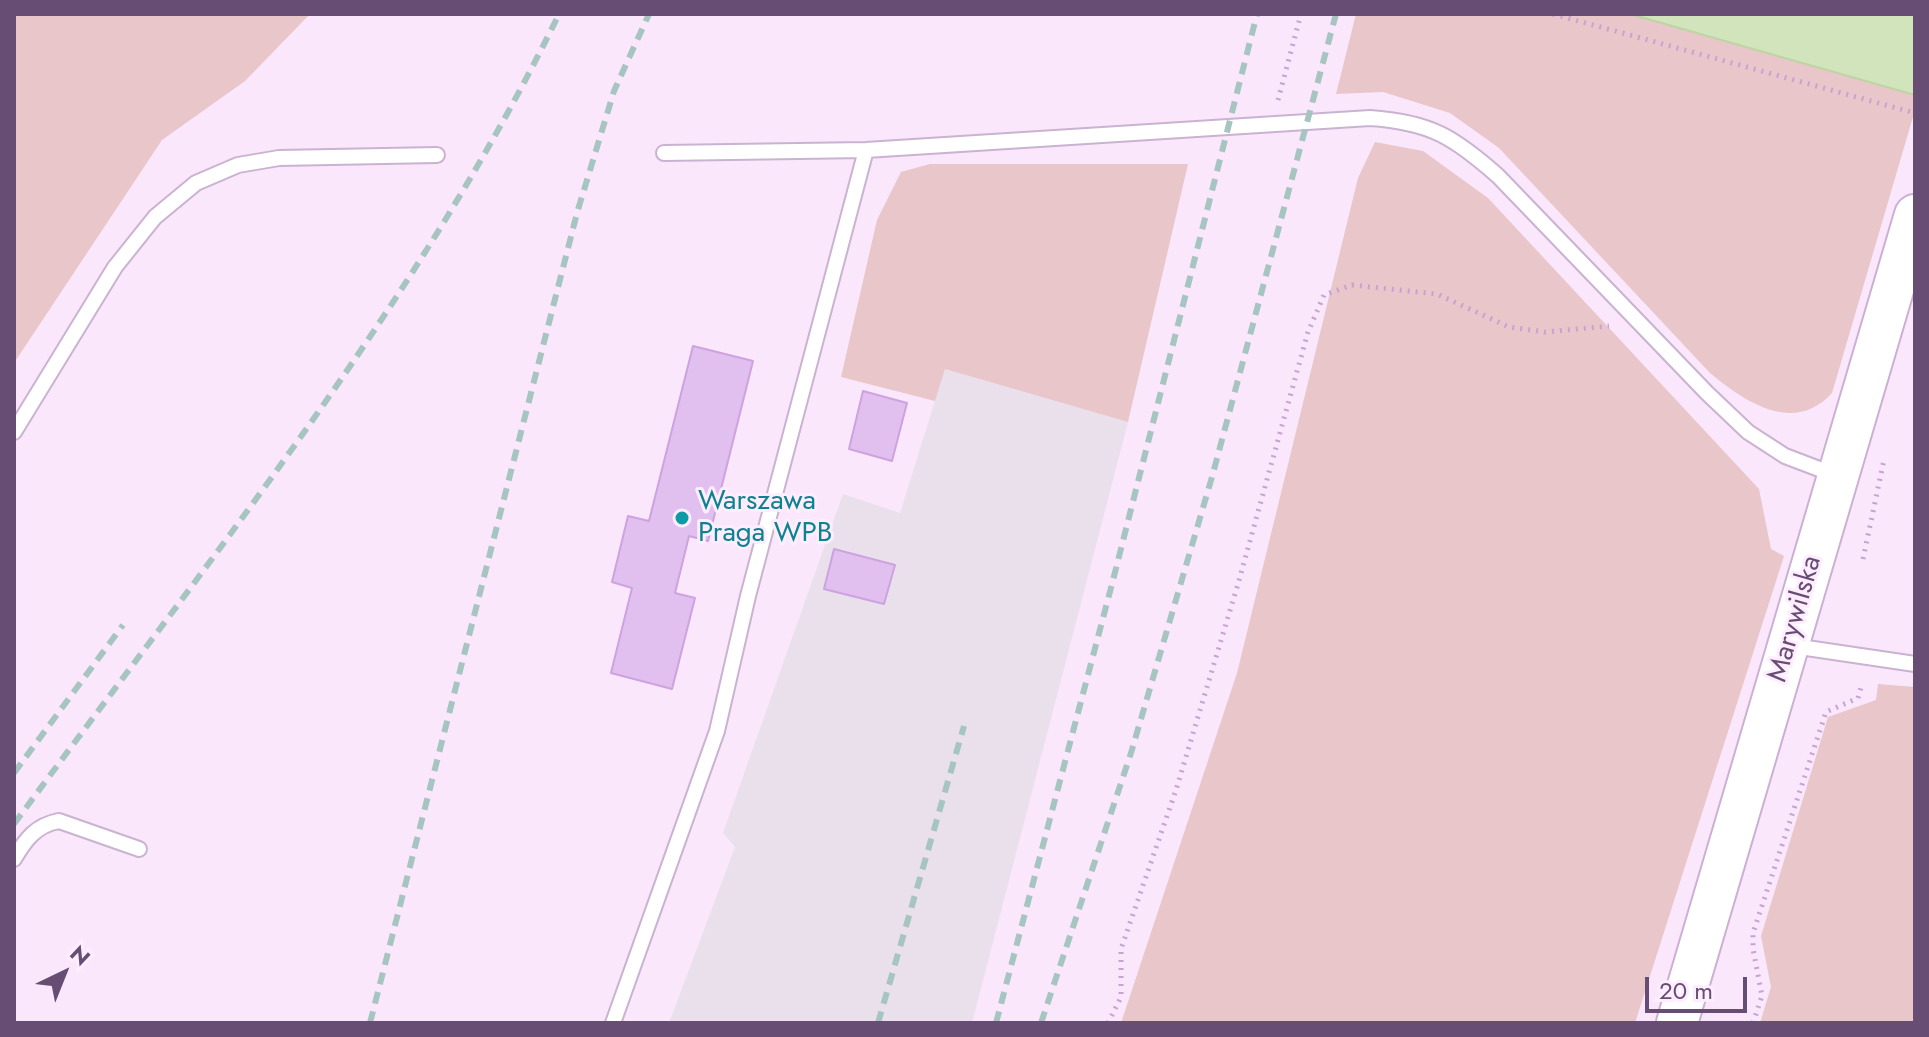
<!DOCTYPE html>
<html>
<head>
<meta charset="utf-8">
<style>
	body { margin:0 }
	#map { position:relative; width:1929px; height:1037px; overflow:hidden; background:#fae7fb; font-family:Jost,sans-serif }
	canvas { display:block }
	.frame { position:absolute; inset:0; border:16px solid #674d73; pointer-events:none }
	.north { position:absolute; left:24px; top:933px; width:80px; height:80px; -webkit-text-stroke:6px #fdedfe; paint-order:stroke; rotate:43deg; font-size:22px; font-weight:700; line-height:32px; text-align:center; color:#674d73 }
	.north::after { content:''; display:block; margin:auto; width:28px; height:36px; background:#674d73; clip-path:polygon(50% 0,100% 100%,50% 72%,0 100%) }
	.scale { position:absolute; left:1645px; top:977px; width:102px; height:36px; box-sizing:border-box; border:4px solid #674d73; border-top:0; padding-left:10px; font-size:24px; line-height:28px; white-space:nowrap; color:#674d73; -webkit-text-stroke:6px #fdedfe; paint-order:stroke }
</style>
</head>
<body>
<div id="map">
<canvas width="1929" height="1037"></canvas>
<div class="frame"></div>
<div class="north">N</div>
<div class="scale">20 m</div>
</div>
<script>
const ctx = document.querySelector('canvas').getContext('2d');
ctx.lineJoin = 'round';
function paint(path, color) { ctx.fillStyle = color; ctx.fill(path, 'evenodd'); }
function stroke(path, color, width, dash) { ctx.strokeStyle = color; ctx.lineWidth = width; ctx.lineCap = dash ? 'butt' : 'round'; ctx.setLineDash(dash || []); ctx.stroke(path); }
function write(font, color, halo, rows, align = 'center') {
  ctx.font = font + ' Jost,sans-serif'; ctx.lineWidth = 6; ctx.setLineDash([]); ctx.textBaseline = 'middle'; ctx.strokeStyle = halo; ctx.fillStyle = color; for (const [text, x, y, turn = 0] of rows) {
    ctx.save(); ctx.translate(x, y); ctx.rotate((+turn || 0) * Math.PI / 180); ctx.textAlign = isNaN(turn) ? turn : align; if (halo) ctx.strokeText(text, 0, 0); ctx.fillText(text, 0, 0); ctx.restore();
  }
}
const industrial = new Path2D(`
	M 945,369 L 1128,422 L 972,1023 L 669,1023 L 735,847 L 723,833 L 843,494 L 900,513 Z`);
const green = new Path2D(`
	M 14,14 L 310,14 L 245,81 L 162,140 L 14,363 Z
	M 1356,14 L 1630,14 L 1915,95 L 1915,110 L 1832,393 C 1794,435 1745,402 1710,373 L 1499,148 L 1450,113 L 1383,92 L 1336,94 Z
	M 1375,142 L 1423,151 L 1488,198 L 1759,489 L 1771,549 L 1784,556 L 1635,1023 L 1121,1023 L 1237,673 L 1358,178 Z
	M 930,164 L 1188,164 L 1128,422 L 945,369 L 935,401 L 841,377 L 877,220 L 901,172 Z
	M 1878,684 L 1915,687 L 1915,1023 L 1760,1023 L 1771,987 L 1761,936 L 1828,717 L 1876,700 Z`);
const water = new Path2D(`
	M 1630,14 L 1915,14 L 1915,95 Z`);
const building = new Path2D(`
	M 693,346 L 753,361 L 708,541 L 689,536 L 675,593 L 695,598 L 672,689 L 611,673 L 632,588 L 612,582 L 628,516 L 649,521 Z
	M 863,391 L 907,403 L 892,461 L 849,449 Z
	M 834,549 L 895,565 L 884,604 L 824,589 Z`);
const path = new Path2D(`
	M 1553,14 L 1915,113
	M 1278,100 L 1301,14
	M 1863,559 L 1884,460
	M 1108,1023 L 1121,997 L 1121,949 L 1176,790 L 1238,584 L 1308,332 L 1324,295 L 1352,285 L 1437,294 L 1509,327 L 1545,332 L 1609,326
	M 1753,1023 L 1762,996 L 1753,949 L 1753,933 L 1826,712 L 1858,698 L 1862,684`);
const lane = new Path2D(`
	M 664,153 L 866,150 L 1370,118 C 1430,122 1454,137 1498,176 L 1707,393 L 1748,432 L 1785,456 L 1835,475
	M 14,432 L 115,267 L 155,217 L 196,183 L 238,165 L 279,158 L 437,155
	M 1793,646 L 1915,664
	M 14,859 C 25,840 36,825 59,821 L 139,849
	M 613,1023 L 717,731 L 748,596 L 866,150`);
const secondary = new Path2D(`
	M 1677,1023 L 1915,215`);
const rail = new Path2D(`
	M 14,773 L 123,625
	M 14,824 C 206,563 416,307 559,14
	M 370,1023 L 577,213 L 614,91 L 649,14
	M 878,1023 L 964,726
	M 996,1023 L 1112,584 L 1257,14
	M 1041,1023 L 1131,753 L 1212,477 L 1336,14`);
const markers = [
	[682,518,8,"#0f9aa8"]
];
const cultureNames = [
	["Warszawa",698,502],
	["Praga WPB",698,534]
];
const streetNames = [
	["Marywilska",1796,619,-74]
];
paint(industrial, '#e9e0ec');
paint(green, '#e8c6c9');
paint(water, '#d2e4bc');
stroke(water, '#bdd5a3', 2);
paint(building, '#e1c0ef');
stroke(building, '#cda2e0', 2);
stroke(lane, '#cab3d1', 18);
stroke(secondary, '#cbb0d4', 44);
stroke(path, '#c5a3d4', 5, [2, 6]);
stroke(lane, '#fff', 14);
stroke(secondary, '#fff', 40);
stroke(rail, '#a6c4c0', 6, [12, 8]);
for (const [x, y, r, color] of markers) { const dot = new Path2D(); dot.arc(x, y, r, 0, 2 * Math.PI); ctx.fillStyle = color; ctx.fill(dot); stroke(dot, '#fdedfe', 3); }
write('28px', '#0d838f', '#fdedfe', cultureNames, 'left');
write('28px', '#674d73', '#fdedfe', streetNames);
</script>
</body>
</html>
